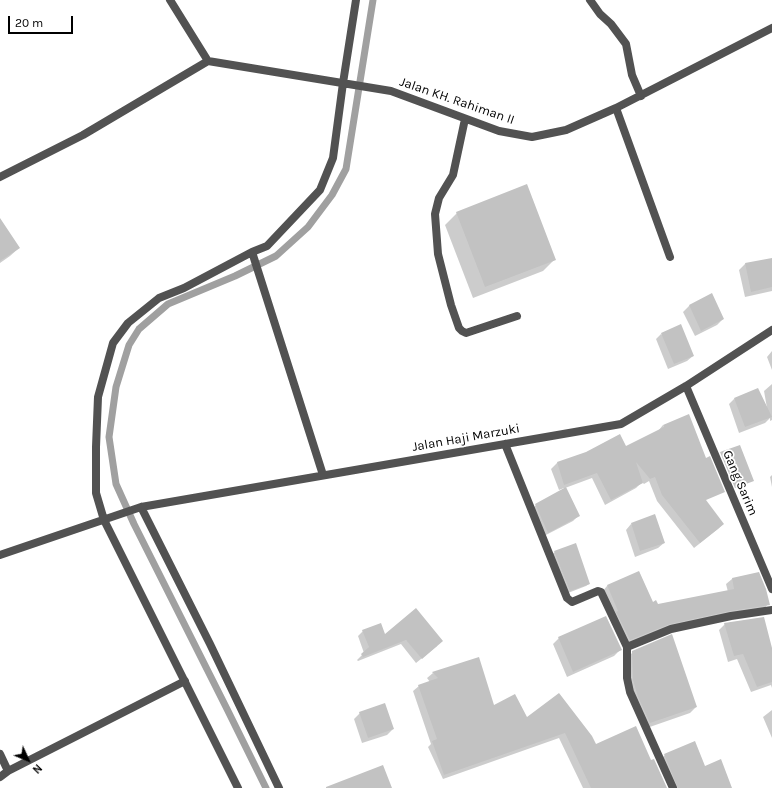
<!DOCTYPE html>
<html>
<head>
<meta charset="utf-8">
<style>
	body { margin:0 }
	#map { position:relative; width:772px; height:788px; overflow:hidden; background:#fff; font-family:Karla,sans-serif }
	canvas { display:block }
	.north { position:absolute; left:8px; top:740px; width:40px; height:40px; -webkit-text-stroke:3px #fff; paint-order:stroke; rotate:134deg; font-size:11px; font-weight:700; line-height:16px; text-align:center; color:#000 }
	.north::after { content:''; display:block; margin:auto; width:14px; height:18px; background:#000; clip-path:polygon(50% 0,100% 100%,50% 72%,0 100%) }
	.scale { position:absolute; left:8px; top:16px; width:65px; height:18px; box-sizing:border-box; border:2px solid #000; border-top:0; padding-left:5px; font-size:12px; line-height:14px; white-space:nowrap; color:#000; -webkit-text-stroke:3px #fff; paint-order:stroke }
</style>
</head>
<body>
<div id="map">
<canvas width="772" height="788"></canvas>
<div class="north">N</div>
<div class="scale">20 m</div>
</div>
<script>
const ctx = document.querySelector('canvas').getContext('2d');
ctx.lineJoin = 'round';
function paint(path, color) { ctx.fillStyle = color; ctx.fill(path, 'evenodd'); }
function stroke(path, color, width, dash) { ctx.strokeStyle = color; ctx.lineWidth = width; ctx.lineCap = dash ? 'butt' : 'round'; ctx.setLineDash(dash || []); ctx.stroke(path); }
function write(font, color, halo, rows, align = 'center') {
  ctx.font = font + ' Karla,sans-serif'; ctx.lineWidth = 3.5; ctx.setLineDash([]); ctx.textBaseline = 'middle'; ctx.strokeStyle = halo; ctx.fillStyle = color; for (const [text, x, y, turn = 0] of rows) {
    ctx.save(); ctx.translate(x, y); ctx.rotate((+turn || 0) * Math.PI / 180); ctx.textAlign = isNaN(turn) ? turn : align; if (halo) ctx.strokeText(text, 0, 0); ctx.fillText(text, 0, 0); ctx.restore();
  }
}
const shadow = new Path2D(`
	M 457,213 L 555,259 L 543,271 L 473,298 L 445,225 Z
	M 0,219 L 19,248 L 10,256 L 0,263 Z
	M 772,259 L 772,291 L 745,297 L 739,270 L 745,264 Z
	M 711,295 L 723,319 L 717,325 L 695,336 L 683,312 L 689,306 Z
	M 661,334 L 693,356 L 687,361 L 668,369 L 656,339 Z
	M 772,351 L 772,370 L 767,357 Z
	M 772,384 L 772,420 L 770,421 L 770,418 L 765,423 L 739,433 L 729,404 L 734,399 L 767,408 L 764,391 Z
	M 663,425 L 705,501 L 723,524 L 718,529 L 694,548 L 657,501 L 649,481 L 644,484 L 642,482 L 636,488 L 605,505 L 592,478 L 565,488 L 578,516 L 573,521 L 542,537 L 531,510 L 536,505 L 564,489 L 564,488 L 559,490 L 551,469 L 557,463 L 586,453 L 626,448 L 658,431 Z
	M 772,475 L 772,487 L 770,477 Z
	M 631,524 L 664,543 L 658,548 L 635,557 L 626,530 Z
	M 555,552 L 589,584 L 586,586 L 568,593 L 552,554 Z
	M 639,572 L 653,604 L 658,605 L 728,592 L 726,584 L 732,579 L 758,573 L 768,604 L 763,610 L 723,616 L 624,645 L 602,592 L 607,586 Z
	M 725,624 L 772,652 L 772,688 L 771,685 L 751,692 L 737,659 L 728,662 L 719,630 Z
	M 363,631 L 385,636 L 437,646 L 416,663 L 401,644 L 358,661 L 357,660 L 364,653 L 358,636 Z
	M 559,638 L 620,650 L 614,656 L 567,677 L 553,644 Z
	M 633,652 L 696,707 L 690,713 L 644,729 L 633,703 L 627,658 Z
	M 433,673 L 494,706 L 526,719 L 559,694 L 595,745 L 650,762 L 666,788 L 583,788 L 559,738 L 443,779 L 428,747 L 431,744 L 413,691 L 419,686 L 430,682 L 427,678 Z
	M 772,710 L 772,738 L 763,717 Z
	M 360,713 L 393,729 L 387,735 L 362,743 L 354,719 Z
	M 665,755 L 704,767 L 731,788 L 671,788 L 659,761 Z`);
const stream = new Path2D(`
	M 266,788 L 227,709 L 134,524 L 116,484 L 109,437 L 116,387 L 129,345 L 139,329 L 168,304 L 235,276 L 276,256 L 308,227 L 332,195 L 346,169 L 373,0`);
const building = new Path2D(`
	M 527,184 L 556,260 L 485,287 L 456,212 Z
	M 0,218 L 20,248 L 0,261 Z
	M 772,258 L 772,287 L 751,292 L 745,263 Z
	M 712,293 L 724,319 L 701,331 L 689,305 Z
	M 681,324 L 694,356 L 674,364 L 661,333 Z
	M 758,388 L 772,417 L 745,427 L 734,398 Z
	M 689,414 L 706,458 L 710,456 L 725,492 L 706,500 L 724,524 L 700,543 L 662,495 L 655,477 L 650,479 L 636,462 L 643,483 L 611,500 L 597,473 L 564,485 L 557,462 L 586,452 L 620,434 L 626,446 L 664,427 L 663,425 Z
	M 740,445 L 754,481 L 735,488 L 720,452 Z
	M 566,487 L 580,516 L 548,533 L 535,504 Z
	M 655,514 L 665,543 L 640,551 L 631,523 Z
	M 576,543 L 590,584 L 570,591 L 554,551 Z
	M 639,571 L 653,602 L 656,600 L 658,604 L 734,589 L 732,578 L 759,572 L 766,589 L 770,605 L 730,611 L 670,624 L 630,640 L 616,612 L 618,611 L 607,585 Z
	M 416,608 L 443,641 L 422,659 L 406,640 L 363,657 L 361,654 L 369,647 L 362,630 L 381,623 L 385,634 Z
	M 606,616 L 622,650 L 573,672 L 558,637 Z
	M 764,617 L 772,648 L 772,682 L 757,687 L 743,654 L 734,656 L 724,623 Z
	M 672,634 L 697,707 L 650,723 L 638,697 L 633,680 L 632,651 Z
	M 479,657 L 494,705 L 515,694 L 527,717 L 559,693 L 592,736 L 596,744 L 636,726 L 651,760 L 654,759 L 667,788 L 591,788 L 565,733 L 444,775 L 432,741 L 437,739 L 418,685 L 438,678 L 432,672 Z
	M 385,703 L 394,729 L 368,738 L 359,712 Z
	M 695,741 L 705,766 L 721,759 L 732,788 L 678,788 L 664,754 Z
	M 383,765 L 392,788 L 326,788 L 326,787 Z`);
const street = new Path2D(`
	M 170,0 L 208,61 L 391,91 L 499,131 L 532,137 L 566,130 L 616,108 L 772,28
	M 590,0 L 600,14 L 611,24 L 626,44 L 632,75 L 641,96
	M 616,108 L 670,257
	M 465,119 L 453,175 L 439,198 L 435,214 L 438,254 L 451,305 L 459,328 L 462,331 L 466,333 L 517,316
	M 0,177 L 83,135 L 208,61
	M 252,252 L 323,475
	M 686,386 L 772,589
	M 505,444 L 567,598 L 572,602 L 598,591 L 601,592 L 627,647 L 671,629 L 731,616 L 772,610
	M 141,507 L 210,644 L 279,788
	M 0,555 L 141,507 L 621,424 L 686,386 L 772,330
	M 627,647 L 627,678 L 630,692 L 673,788
	M 0,754 L 8,771
	M 0,777 L 8,771 L 185,681
	M 238,788 L 104,520 L 96,493 L 96,447 L 98,397 L 113,343 L 128,323 L 159,298 L 184,288 L 252,252 L 267,246 L 320,190 L 333,158 L 343,83 L 356,0`);
const streetNames = [
	["Jalan KH. Rahiman II",457,101,19],
	["Jalan Haji Marzuki",466,438,-10],
	["Gang Sarim",740,483,67]
];
paint(shadow, '#0003');
stroke(stream, '#a0a0a0', 7);
paint(building, '#c2c2c2');
stroke(street, '#525252', 8);
write('13px', '#000', '#fff', streetNames);
</script>
</body>
</html>
